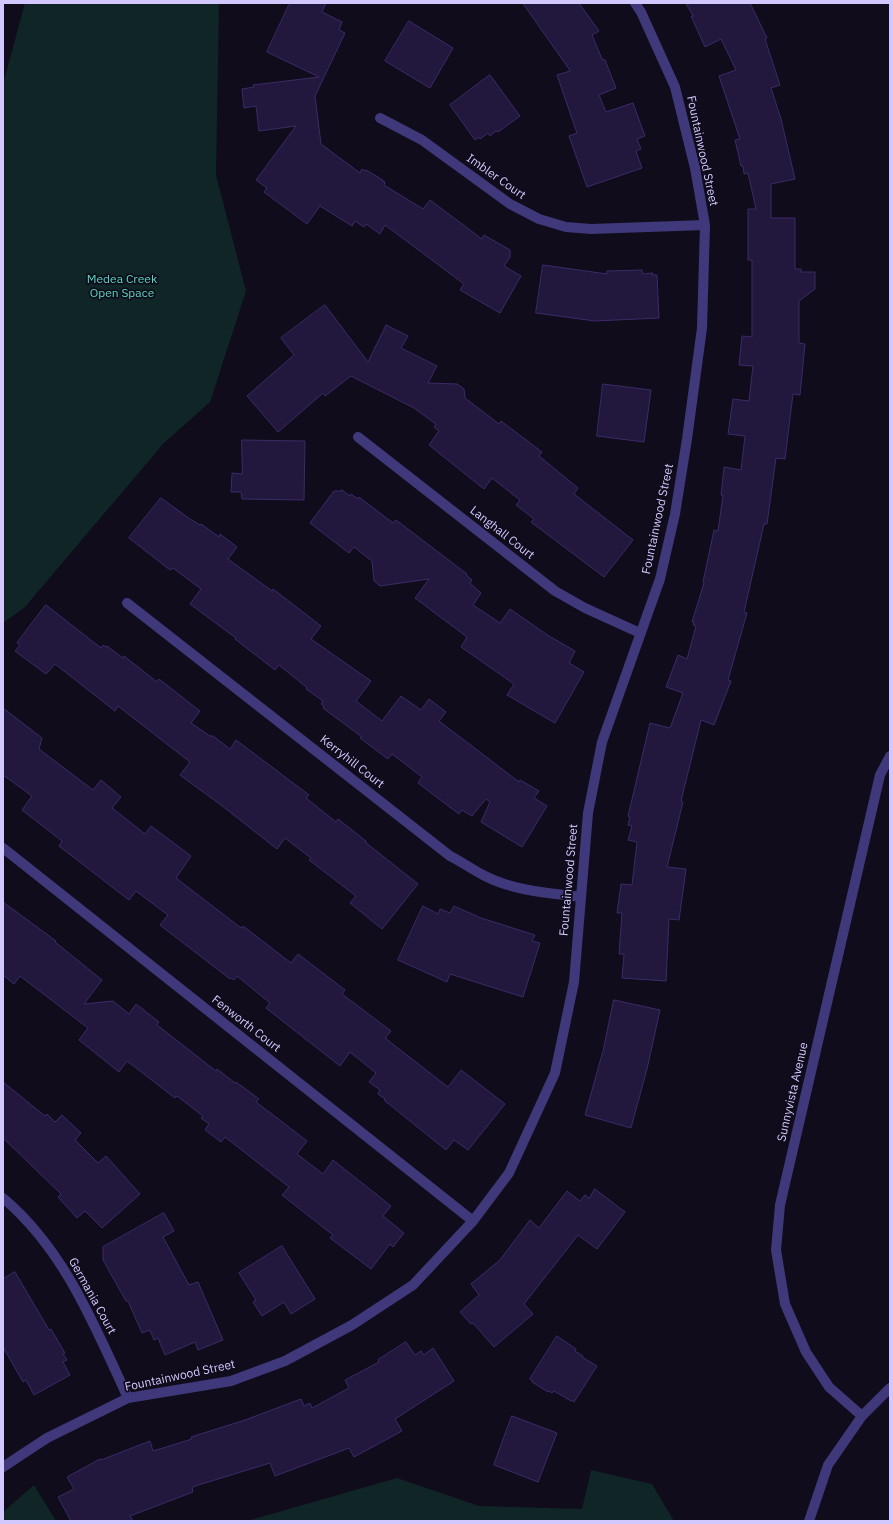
<!DOCTYPE html>
<html>
<head>
<meta charset="utf-8">
<style>
	body { margin:0 }
	#map { position:relative; width:893px; height:1524px; overflow:hidden; background:#100c1c; font-family:"IBM Plex Sans",sans-serif }
	canvas { display:block }
	.frame { position:absolute; inset:0; border:4px solid #d2c8fe; pointer-events:none }
</style>
</head>
<body>
<div id="map">
<canvas width="893" height="1524"></canvas>
<div class="frame"></div>
</div>
<script>
const ctx = document.querySelector('canvas').getContext('2d');
ctx.lineJoin = 'round';
function paint(path, color) { ctx.fillStyle = color; ctx.fill(path, 'evenodd'); }
function stroke(path, color, width, dash) { ctx.strokeStyle = color; ctx.lineWidth = width; ctx.lineCap = dash ? 'butt' : 'round'; ctx.setLineDash(dash || []); ctx.stroke(path); }
function write(font, color, halo, rows, align = 'center') {
  ctx.font = font + ' "IBM Plex Sans",sans-serif'; ctx.lineWidth = 3.5; ctx.setLineDash([]); ctx.textBaseline = 'middle'; ctx.strokeStyle = halo; ctx.fillStyle = color; for (const [text, x, y, turn = 0] of rows) {
    ctx.save(); ctx.translate(x, y); ctx.rotate((+turn || 0) * Math.PI / 180); ctx.textAlign = isNaN(turn) ? turn : align; if (halo) ctx.strokeText(text, 0, 0); ctx.fillText(text, 0, 0); ctx.restore();
  }
}
const green = new Path2D(`
	M 25,3 L 219,3 L 216,175 L 246,291 L 210,402 L 164,443 L 24,608 L 3,623 L 3,84 Z
	M 591,1470 L 652,1484 L 674,1521 L 247,1521 L 397,1478 L 479,1506 L 582,1509 Z
	M 34,1485 L 56,1521 L 3,1521 L 3,1512 Z`);
const building = new Path2D(`
	M 290,3 L 326,3 L 322,12 L 342,22 L 339,30 L 345,33 L 315,96 L 321,144 L 360,173 L 362,169 L 366,171 L 366,170 L 383,180 L 382,181 L 385,182 L 384,185 L 423,209 L 430,200 L 482,239 L 484,235 L 510,250 L 510,257 L 504,266 L 521,276 L 500,313 L 460,290 L 464,284 L 385,225 L 380,234 L 366,224 L 364,227 L 355,221 L 352,226 L 320,206 L 307,224 L 264,192 L 267,188 L 256,180 L 296,126 L 259,131 L 256,106 L 244,108 L 242,89 L 254,87 L 253,85 L 319,77 L 267,52 Z
	M 523,3 L 579,3 L 599,31 L 592,35 L 602,59 L 605,60 L 616,88 L 599,95 L 606,112 L 633,103 L 645,136 L 637,139 L 641,149 L 636,151 L 642,168 L 587,187 L 569,136 L 577,133 L 557,75 L 570,71 Z
	M 686,3 L 750,3 L 767,38 L 765,39 L 780,85 L 771,88 L 781,119 L 795,179 L 771,184 L 771,218 L 795,218 L 795,269 L 801,269 L 801,272 L 815,272 L 815,289 L 799,301 L 799,343 L 805,344 L 800,395 L 793,394 L 785,459 L 776,458 L 767,524 L 764,524 L 744,612 L 747,613 L 728,680 L 731,681 L 714,725 L 701,720 L 681,801 L 683,802 L 667,867 L 686,869 L 679,920 L 669,919 L 666,981 L 622,978 L 624,954 L 619,954 L 622,913 L 617,913 L 621,884 L 632,885 L 637,842 L 628,840 L 632,826 L 628,825 L 630,817 L 628,816 L 650,723 L 670,728 L 683,693 L 666,687 L 678,655 L 687,659 L 696,626 L 693,625 L 694,622 L 692,622 L 704,583 L 703,582 L 714,530 L 718,531 L 723,495 L 721,495 L 724,467 L 741,470 L 745,436 L 728,434 L 733,399 L 749,401 L 753,366 L 739,365 L 742,336 L 752,337 L 752,260 L 748,260 L 748,209 L 756,209 L 748,173 L 744,174 L 743,166 L 741,166 L 735,140 L 740,139 L 719,76 L 736,70 L 721,39 L 705,47 L 691,16 L 693,16 Z
	M 409,21 L 453,48 L 430,88 L 385,61 Z
	M 490,75 L 520,116 L 498,132 L 496,131 L 490,136 L 488,133 L 480,139 L 479,137 L 475,140 L 450,105 Z
	M 543,265 L 607,274 L 607,271 L 642,270 L 643,274 L 653,273 L 652,275 L 657,275 L 659,318 L 595,321 L 536,313 Z
	M 325,305 L 368,362 L 386,325 L 408,336 L 401,348 L 437,366 L 428,383 L 457,384 L 464,389 L 465,398 L 499,424 L 501,421 L 542,452 L 539,456 L 578,488 L 574,494 L 633,540 L 604,577 L 531,522 L 534,519 L 516,505 L 520,500 L 492,478 L 484,489 L 429,445 L 439,431 L 434,427 L 436,424 L 414,408 L 351,376 L 325,396 L 323,393 L 278,432 L 247,396 L 294,355 L 281,338 Z
	M 603,384 L 651,390 L 644,442 L 597,436 Z
	M 242,440 L 305,441 L 304,500 L 242,499 L 241,492 L 231,492 L 232,473 L 242,474 Z
	M 342,490 L 350,496 L 351,494 L 358,499 L 359,497 L 393,523 L 396,520 L 467,574 L 466,575 L 472,580 L 470,583 L 481,593 L 473,605 L 500,623 L 510,609 L 549,636 L 575,651 L 569,663 L 584,672 L 555,723 L 507,695 L 514,684 L 461,647 L 467,637 L 415,598 L 429,579 L 380,586 L 374,581 L 372,561 L 354,547 L 349,553 L 310,523 L 334,491 L 341,491 Z
	M 161,498 L 190,519 L 200,525 L 201,524 L 219,537 L 220,534 L 237,547 L 228,559 L 272,591 L 273,589 L 321,626 L 311,639 L 371,681 L 356,701 L 382,721 L 401,696 L 421,710 L 429,699 L 446,712 L 439,721 L 519,782 L 520,780 L 539,791 L 534,798 L 547,806 L 522,847 L 481,822 L 490,802 L 486,799 L 472,816 L 462,810 L 459,814 L 418,783 L 422,777 L 392,754 L 388,759 L 360,738 L 362,737 L 323,708 L 324,706 L 321,704 L 323,701 L 306,689 L 307,688 L 305,686 L 279,665 L 275,670 L 235,639 L 236,638 L 190,604 L 201,589 L 173,568 L 170,570 L 129,538 Z
	M 46,605 L 101,648 L 103,645 L 106,647 L 107,646 L 123,658 L 124,656 L 157,682 L 159,679 L 200,711 L 191,723 L 210,736 L 213,736 L 230,749 L 236,740 L 309,795 L 306,798 L 336,822 L 338,819 L 366,841 L 365,842 L 418,884 L 382,929 L 350,903 L 356,896 L 309,860 L 311,858 L 285,838 L 277,849 L 221,805 L 180,775 L 190,762 L 118,706 L 115,711 L 55,664 L 46,674 L 15,651 L 20,645 L 17,643 Z
	M 3,708 L 42,738 L 39,749 L 93,790 L 101,780 L 121,797 L 112,808 L 145,834 L 151,826 L 191,856 L 176,878 L 241,928 L 243,926 L 291,963 L 298,954 L 345,990 L 342,994 L 391,1031 L 385,1038 L 448,1087 L 461,1070 L 505,1104 L 468,1150 L 454,1140 L 446,1150 L 384,1100 L 385,1099 L 378,1094 L 380,1090 L 369,1082 L 376,1073 L 350,1052 L 340,1066 L 266,1008 L 270,1003 L 237,976 L 234,980 L 231,978 L 230,979 L 160,925 L 168,915 L 136,891 L 129,900 L 59,846 L 62,841 L 22,810 L 32,796 L 3,775 Z
	M 3,902 L 56,941 L 55,942 L 102,980 L 84,1004 L 113,1001 L 129,1014 L 136,1004 L 159,1022 L 157,1025 L 216,1071 L 217,1069 L 235,1083 L 236,1082 L 259,1099 L 256,1102 L 307,1141 L 297,1154 L 323,1174 L 333,1160 L 391,1206 L 383,1216 L 404,1233 L 393,1247 L 390,1244 L 371,1269 L 330,1238 L 333,1235 L 282,1195 L 289,1187 L 225,1137 L 221,1142 L 205,1130 L 209,1124 L 201,1118 L 203,1116 L 177,1096 L 175,1098 L 127,1061 L 119,1072 L 79,1040 L 88,1028 L 20,976 L 14,984 L 3,975 Z
	M 423,906 L 438,914 L 440,909 L 450,913 L 454,906 L 481,918 L 535,935 L 532,941 L 540,943 L 523,997 L 450,974 L 447,982 L 398,960 Z
	M 614,1000 L 660,1010 L 647,1069 L 631,1128 L 585,1115 L 603,1051 Z
	M 3,1082 L 45,1116 L 47,1114 L 55,1122 L 62,1115 L 81,1133 L 75,1140 L 98,1163 L 106,1156 L 140,1194 L 102,1228 L 85,1211 L 77,1218 L 58,1197 L 61,1194 L 3,1138 Z
	M 595,1189 L 625,1212 L 597,1249 L 578,1235 L 524,1304 L 533,1314 L 494,1347 L 473,1323 L 471,1324 L 460,1312 L 479,1295 L 471,1284 L 500,1260 L 530,1220 L 539,1228 L 567,1191 L 580,1201 L 585,1195 L 589,1198 Z
	M 164,1213 L 174,1231 L 163,1237 L 189,1285 L 198,1282 L 223,1340 L 198,1350 L 195,1342 L 165,1355 L 158,1338 L 154,1340 L 150,1330 L 142,1333 L 128,1301 L 126,1301 L 103,1260 L 103,1247 Z
	M 282,1246 L 315,1299 L 291,1314 L 284,1302 L 262,1316 L 253,1302 L 256,1300 L 239,1273 Z
	M 15,1272 L 49,1330 L 51,1329 L 65,1353 L 63,1354 L 67,1360 L 63,1362 L 70,1375 L 34,1395 L 26,1380 L 23,1382 L 3,1347 L 3,1279 Z
	M 557,1336 L 576,1349 L 575,1351 L 583,1356 L 582,1357 L 597,1366 L 574,1402 L 571,1400 L 571,1401 L 554,1391 L 552,1393 L 549,1391 L 548,1392 L 532,1382 L 532,1380 L 530,1379 Z
	M 406,1342 L 415,1355 L 421,1351 L 424,1355 L 433,1348 L 454,1381 L 395,1419 L 402,1431 L 354,1457 L 349,1448 L 275,1476 L 270,1463 L 192,1487 L 193,1492 L 130,1516 L 133,1521 L 71,1521 L 58,1497 L 74,1489 L 67,1477 L 100,1459 L 101,1460 L 150,1441 L 153,1451 L 192,1439 L 191,1437 L 245,1420 L 301,1399 L 304,1406 L 310,1403 L 312,1408 L 349,1388 L 345,1380 L 379,1362 L 378,1360 Z
	M 512,1416 L 557,1433 L 538,1482 L 494,1465 Z`);
const street = new Path2D(`
	M 380,118 L 422,140 L 510,204 L 539,219 L 566,227 L 591,229 L 705,225
	M 358,437 L 555,591 L 585,608 L 640,633
	M 127,603 L 450,856 C 462,862 473,870 485,876 C 514,891 549,893 581,897
	M 3,848 L 473,1221
	M 3,1198 C 65,1250 95,1327 128,1398
	M 862,1416 L 829,1387 L 806,1352 L 785,1304 L 776,1250 L 780,1205 L 880,775 L 890,756
	M 3,1467 L 47,1438 L 128,1398 L 231,1381 L 285,1361 L 352,1325 L 413,1285 L 473,1221 L 509,1173 L 555,1073 L 574,982 L 588,813 L 602,742 L 660,579 L 675,514 L 687,439 L 702,328 L 705,225 L 695,168 L 675,87 L 641,12 L 635,3
	M 809,1521 L 828,1465 L 862,1416 L 890,1388`);
const streetNames = [
	["Fountainwood Street",702,151,78],
	["Imbler Court",496,177,35],
	["Fountainwood Street",658,519,-78],
	["Langhall Court",502,533,38],
	["Kerryhill Court",352,762,38],
	["Fountainwood Street",569,880,-85],
	["Fenworth Court",246,1024,38],
	["Sunnyvista Avenue",793,1092,-77],
	["Germania Court",92,1296,61],
	["Fountainwood Street",180,1376,-12]
];
const parkNames = [
	["Medea Creek",122,280],
	["Open Space",122,294]
];
paint(green, '#0f2526');
paint(building, '#22183d');
stroke(building, '#3b2b68', 1);
stroke(street, '#3f387a', 10);
write('12px', '#d2c8fe', '#100c1c', streetNames);
write('12px', '#57dbc3', '#100c1c', parkNames);
</script>
</body>
</html>
